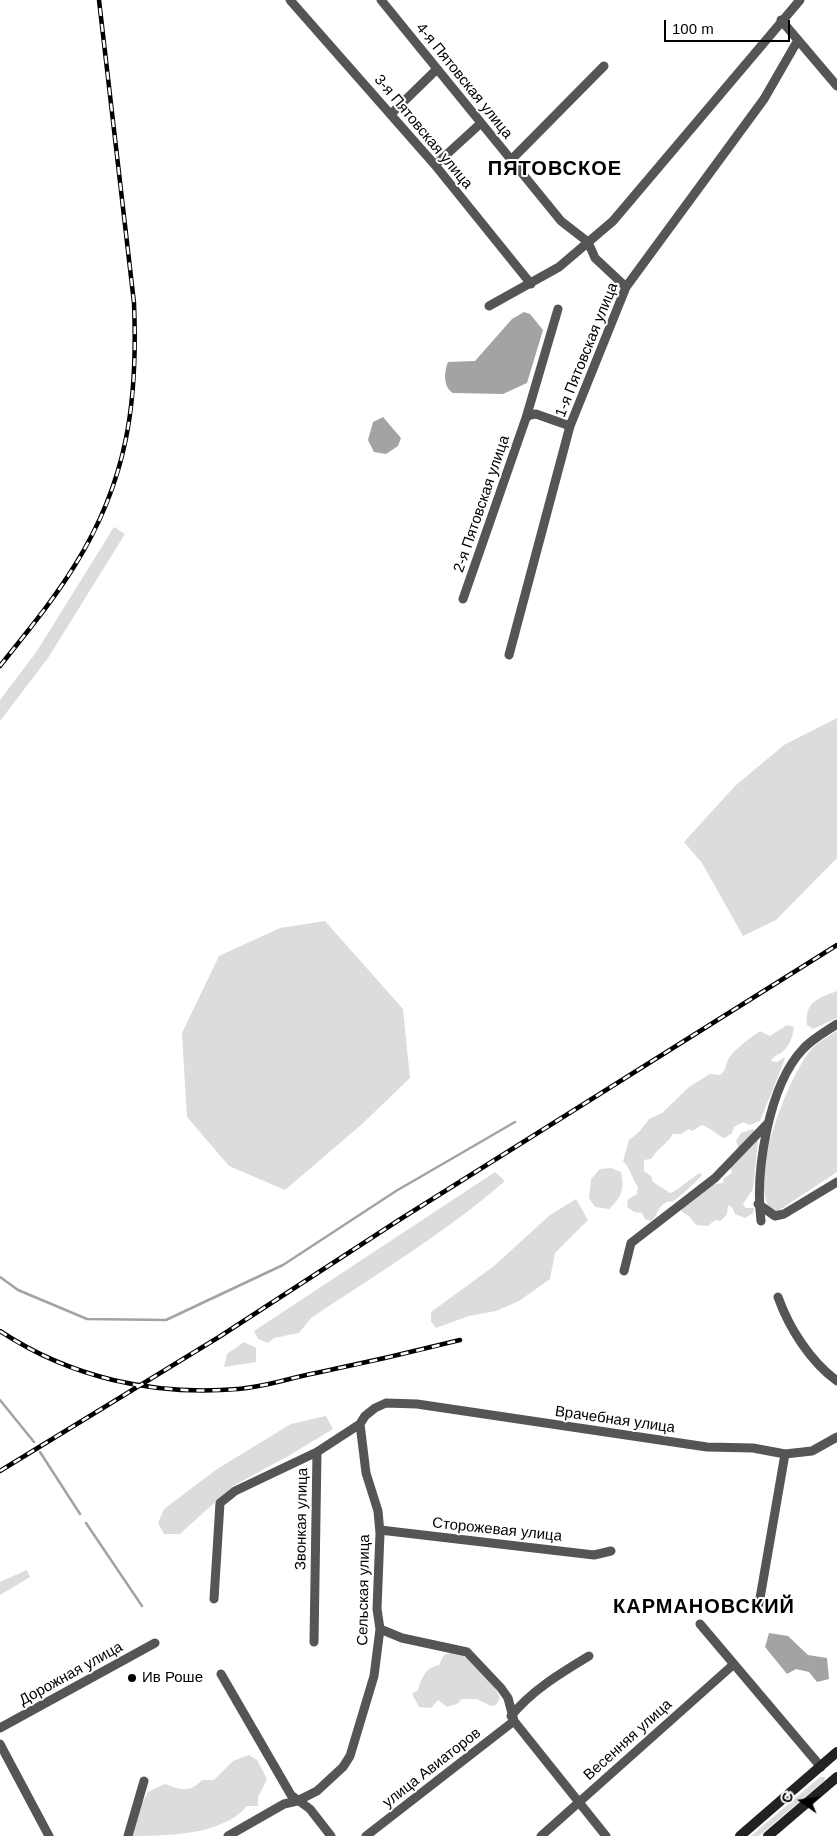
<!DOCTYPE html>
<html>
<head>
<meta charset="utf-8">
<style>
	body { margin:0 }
	#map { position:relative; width:837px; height:1836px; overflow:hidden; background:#fff; font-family:Helvetica,sans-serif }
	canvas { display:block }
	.north { position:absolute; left:777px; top:1776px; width:50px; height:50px; -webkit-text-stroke:4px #fff; paint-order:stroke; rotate:283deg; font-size:14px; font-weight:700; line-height:20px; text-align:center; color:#000 }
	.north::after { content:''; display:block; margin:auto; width:18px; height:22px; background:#000; clip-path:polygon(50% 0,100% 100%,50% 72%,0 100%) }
	.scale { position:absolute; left:664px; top:20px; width:126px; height:22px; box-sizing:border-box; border:2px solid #000; border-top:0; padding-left:6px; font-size:15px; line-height:18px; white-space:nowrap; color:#000; -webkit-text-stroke:4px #fff; paint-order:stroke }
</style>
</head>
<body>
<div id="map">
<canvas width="837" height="1836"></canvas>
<div class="north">С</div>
<div class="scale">100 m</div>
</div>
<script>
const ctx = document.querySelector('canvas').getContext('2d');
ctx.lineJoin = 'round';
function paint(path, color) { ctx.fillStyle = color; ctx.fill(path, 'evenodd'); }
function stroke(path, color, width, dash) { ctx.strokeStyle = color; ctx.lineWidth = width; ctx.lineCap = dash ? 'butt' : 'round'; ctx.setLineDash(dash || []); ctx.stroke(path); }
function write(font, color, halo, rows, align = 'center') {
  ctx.font = font + ' Helvetica,sans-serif'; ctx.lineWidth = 4; ctx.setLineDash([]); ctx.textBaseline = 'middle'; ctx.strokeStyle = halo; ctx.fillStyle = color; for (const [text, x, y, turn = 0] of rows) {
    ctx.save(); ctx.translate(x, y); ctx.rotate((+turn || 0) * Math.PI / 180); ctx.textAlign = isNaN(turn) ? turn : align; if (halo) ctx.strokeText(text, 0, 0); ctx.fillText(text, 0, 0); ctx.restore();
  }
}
const green = new Path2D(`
	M 114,527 L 125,534 L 48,658 L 0,721 L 0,700 L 37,651 Z
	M 837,718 L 837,858 L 776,920 L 743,936 L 702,863 L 684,842 L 735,786 L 784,745 Z
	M 325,921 L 403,1009 L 410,1078 L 361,1125 L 285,1190 L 229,1166 L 187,1117 L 182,1033 L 219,956 L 280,928 Z
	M 837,991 L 837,1018 L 813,1029 L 807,1025 C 805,1001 817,999 837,991 Z
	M 787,1025 L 794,1027 C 793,1037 789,1047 781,1053 C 776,1056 774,1056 771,1061 L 777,1062 L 785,1057 C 785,1061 764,1111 760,1121 L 750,1125 L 743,1122 L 734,1127 L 732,1133 L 725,1138 C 716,1135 711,1128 702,1125 L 692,1131 L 689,1129 L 681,1134 L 673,1134 C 667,1144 657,1149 651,1159 L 644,1160 L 644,1171 L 651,1176 L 653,1182 L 670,1193 C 676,1192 692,1177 700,1173 L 702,1175 C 697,1181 678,1199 673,1201 C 670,1202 667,1201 665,1203 C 657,1207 658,1216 651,1221 L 645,1219 L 642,1213 L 634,1212 L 627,1207 L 628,1199 L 637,1194 L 638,1187 C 632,1178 630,1168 623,1161 L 629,1140 L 639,1132 L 649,1119 L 662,1113 L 689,1087 L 710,1074 L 720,1075 C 727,1070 725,1065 729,1058 C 737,1047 749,1039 760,1031 L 770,1036 Z
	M 837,1031 L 837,1172 L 778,1211 L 772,1211 C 746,1182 788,1079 809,1052 C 816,1043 828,1037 837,1031 Z
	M 753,1129 L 759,1132 L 753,1189 L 743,1204 L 746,1208 L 754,1208 L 753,1213 L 745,1218 L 735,1214 L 732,1207 L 728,1205 L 727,1214 L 721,1221 L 715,1220 L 708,1226 L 696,1225 L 689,1216 L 682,1212 L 681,1207 L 689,1198 L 699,1196 L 708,1185 L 723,1183 L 724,1178 L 732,1173 L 729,1163 L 739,1150 L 736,1141 L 741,1133 Z
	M 611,1168 L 621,1172 C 625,1189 621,1198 609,1209 L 595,1207 L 589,1198 L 591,1179 L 600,1169 Z
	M 495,1172 L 505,1181 C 445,1233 377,1274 311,1318 L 299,1333 L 274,1338 L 268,1343 L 258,1339 L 254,1331 Z
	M 576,1199 L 588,1220 L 555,1253 L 550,1279 L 519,1301 L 496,1311 L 469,1316 L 436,1328 L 431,1321 L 431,1312 L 494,1266 L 550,1215 Z
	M 244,1342 L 256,1348 L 256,1362 L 224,1367 L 227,1354 Z
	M 326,1416 L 333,1429 L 290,1455 L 233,1486 L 180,1534 L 164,1534 L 158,1523 L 164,1509 L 217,1469 L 291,1424 Z
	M 27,1570 L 30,1577 L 0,1595 L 0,1582 Z
	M 455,1652 C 472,1658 494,1681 500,1698 L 496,1705 L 491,1706 L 477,1699 L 462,1699 L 457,1704 L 447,1707 L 438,1700 L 431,1708 L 419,1707 L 412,1694 L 418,1690 C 422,1677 425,1668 439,1665 L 444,1655 Z
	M 249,1755 L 257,1760 L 267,1779 L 258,1797 L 258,1806 L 247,1806 C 222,1836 165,1836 125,1836 L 148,1792 L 165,1784 C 181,1790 190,1793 202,1780 L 214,1780 L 233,1761 Z
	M 820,1777 L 825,1777 L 824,1781 L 759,1836 L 751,1836 Z`);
const water = new Path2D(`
	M 524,312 L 530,314 L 543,330 L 527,383 L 503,394 L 453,393 C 443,387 444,372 448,362 L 475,361 L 512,319 Z
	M 383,417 L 401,438 L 398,446 L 386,454 L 374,452 L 368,440 L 373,422 Z
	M 769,1633 L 788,1636 L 808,1655 L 827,1658 L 829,1679 L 817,1682 L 809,1672 L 796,1669 L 787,1674 L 765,1647 Z`);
const stream = new Path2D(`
	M 0,1277 L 18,1290 L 87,1319 L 166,1320 L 283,1265 L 396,1191 L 515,1122
	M 0,1400 L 34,1442
	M 40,1452 L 80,1514
	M 86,1523 L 142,1606`);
const street = new Path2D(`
	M 290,0 L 435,165 L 531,284
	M 381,0 L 561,221 L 588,242 L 595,258 L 626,287
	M 781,20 L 837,86
	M 391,114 L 437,69
	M 511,160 L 604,66
	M 435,165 L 481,123
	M 489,306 L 559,267 L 613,221 L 800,0
	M 526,418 L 558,309
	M 463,599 L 526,418 L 530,415 L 536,414 L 570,426
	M 509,655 L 570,426 L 626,287 L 764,99 L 798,40
	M 758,1204 L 775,1216 L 784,1214 L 837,1182
	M 761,1221 C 755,1173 768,1086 803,1049 C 812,1039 825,1032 837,1024
	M 624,1271 L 631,1243 L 715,1178 L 768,1123
	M 778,1297 C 789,1328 810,1361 837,1381
	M 317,1452 L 360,1424 L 365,1416 L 375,1408 L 386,1403 L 417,1404 L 707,1447 L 753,1448 L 785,1454 L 812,1451 L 837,1437
	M 380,1530 L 594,1555 L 611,1551
	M 214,1599 L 220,1503 L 235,1491 L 317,1452 L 314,1642
	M 759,1604 L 785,1454
	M 700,1624 L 821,1767
	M 380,1629 L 402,1638 L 467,1652 L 501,1688 L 508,1698 L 514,1721 L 606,1836
	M 221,1674 L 291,1795 L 310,1809 L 331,1836
	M 511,1716 C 532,1690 561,1673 589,1656
	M 0,1728 L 155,1643
	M 0,1744 L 49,1836
	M 128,1836 L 144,1781
	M 228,1836 L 284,1804 L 297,1801 L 317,1791 L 343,1767 L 350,1756 L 374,1676 L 380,1629 L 377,1609 L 380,1533 L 378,1511 L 366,1473 L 360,1424
	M 366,1836 L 514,1721
	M 541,1836 L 734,1664`);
const secondary = new Path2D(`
	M 740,1836 L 837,1752
	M 768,1836 L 837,1777`);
const rail = new Path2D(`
	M 0,666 C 26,633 53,601 75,565 C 128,480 138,401 134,303 L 99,0
	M 0,1331 C 71,1378 154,1396 238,1389 C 264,1387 290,1378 316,1373 C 364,1363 412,1352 460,1340
	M 0,1471 L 219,1337 L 399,1220 L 837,945`);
const markers = [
	[132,1678,5,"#000"]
];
const streetNames = [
	["4-я Пятовская улица",464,81,51],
	["3-я Пятовская улица",423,132,50],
	["1-я Пятовская улица",587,350,-68],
	["2-я Пятовская улица",482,504,-71],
	["Врачебная улица",615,1420,8],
	["Звонкая улица",302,1519,-89],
	["Сторожевая улица",497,1530,6],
	["Сельская улица",364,1590,-89],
	["Дорожная улица",71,1674,-29],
	["Весенняя улица",628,1740,-42],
	["улица Авиаторов",432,1768,-38]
];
const poiNames = [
	["Ив Роше",142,1678]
];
const districtNames = [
	["ПЯТОВСКОЕ",555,169],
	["КАРМАНОВСКИЙ",704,1607]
];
paint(green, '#dcdcdc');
paint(water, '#a3a3a3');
stroke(stream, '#a3a3a3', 2.5);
stroke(street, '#555', 9);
stroke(secondary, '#222', 10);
stroke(rail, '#000', 4.5);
stroke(rail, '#fff', 2.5, [8]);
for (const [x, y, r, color] of markers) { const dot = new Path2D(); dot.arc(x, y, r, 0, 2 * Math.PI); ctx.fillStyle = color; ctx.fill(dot); stroke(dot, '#fff', 2); }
write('15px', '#000', '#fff', streetNames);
write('15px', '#000', '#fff', poiNames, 'left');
ctx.letterSpacing = '1px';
write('bold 20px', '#000', '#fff', districtNames);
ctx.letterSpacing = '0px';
</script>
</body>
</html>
